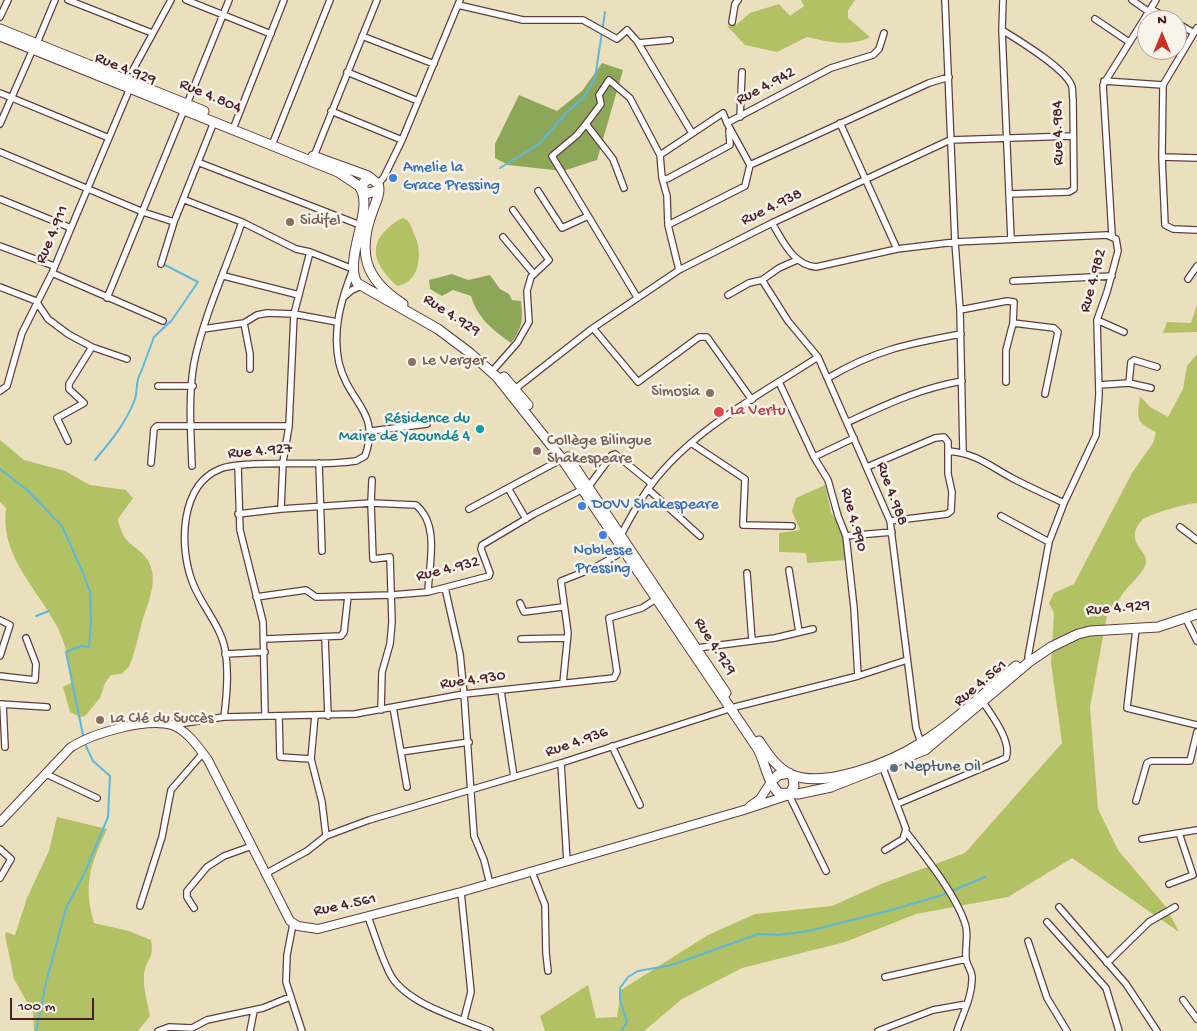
<!DOCTYPE html>
<html>
<head>
<meta charset="utf-8">
<style>
	body { margin:0 }
	#map { position:relative; width:1197px; height:1031px; overflow:hidden; background:#ebe0be; font-family:"Gochi Hand",sans-serif }
	canvas { display:block }
	.north { position:absolute; left:1137px; top:10px; width:50px; height:50px; box-sizing:border-box; background:#f7f3e8; border:1px solid #b29e9c; border-radius:50%; rotate:0deg; font-size:14px; font-weight:700; line-height:20px; text-align:center; color:#4a1f2b }
	.north::after { content:''; display:block; margin:auto; width:18px; height:22px; background:#c8321e; clip-path:polygon(50% 0,100% 100%,50% 72%,0 100%) }
	.scale { position:absolute; left:10px; top:998px; width:84px; height:22px; box-sizing:border-box; border:2px solid #4a1f2b; border-top:0; padding-left:6px; font-size:15px; line-height:18px; white-space:nowrap; color:#4a1f2b; -webkit-text-stroke:4px #f7f3e8; paint-order:stroke }
</style>
</head>
<body>
<div id="map">
<canvas width="1197" height="1031"></canvas>
<div class="north">N</div>
<div class="scale">100 m</div>
</div>
<script>
const ctx = document.querySelector('canvas').getContext('2d');
ctx.lineJoin = 'round';
function paint(path, color) { ctx.fillStyle = color; ctx.fill(path, 'evenodd'); }
function stroke(path, color, width, dash) { ctx.strokeStyle = color; ctx.lineWidth = width; ctx.lineCap = dash ? 'butt' : 'round'; ctx.setLineDash(dash || []); ctx.stroke(path); }
function write(font, color, halo, rows, align = 'center') {
  ctx.font = font + ' "Gochi Hand",sans-serif'; ctx.lineWidth = 5; ctx.setLineDash([]); ctx.textBaseline = 'middle'; ctx.strokeStyle = halo; ctx.fillStyle = color; for (const [text, x, y, turn = 0] of rows) {
    ctx.save(); ctx.translate(x, y); ctx.rotate((+turn || 0) * Math.PI / 180); ctx.textAlign = isNaN(turn) ? turn : align; if (halo) ctx.strokeText(text, 0, 0); ctx.fillText(text, 0, 0); ctx.restore();
  }
}
const green = new Path2D(`
	M 801,0 L 855,0 L 848,10 L 848,18 L 870,37 C 851,47 827,42 807,37 L 777,52 L 745,45 L 727,26 L 736,25 L 750,13 L 779,4 L 790,16 L 804,6 Z
	M 403,218 C 411,221 411,227 414,234 C 423,250 421,283 397,286 C 381,271 366,252 384,232 C 390,226 395,221 403,218 Z
	M 1197,305 L 1197,332 L 1163,333 L 1167,322 L 1191,323 Z
	M 1197,354 L 1197,503 C 1187,503 1150,514 1142,520 C 1138,524 1134,531 1135,537 C 1135,548 1152,556 1144,568 C 1136,582 1122,589 1117,605 L 1108,610 L 1090,707 L 1098,809 L 1118,850 L 1166,907 L 1179,932 L 1072,858 L 1008,897 L 916,914 L 845,942 L 742,968 L 682,999 L 644,1031 L 545,1031 L 540,1016 L 588,985 L 596,1018 L 617,1017 L 621,990 L 708,935 L 755,914 L 832,906 L 881,884 L 965,853 L 1062,743 L 1051,663 L 1054,613 L 1049,603 L 1054,593 L 1074,584 L 1132,473 L 1153,443 L 1156,432 C 1135,422 1137,418 1140,396 L 1150,407 L 1168,417 L 1183,389 L 1187,366 Z
	M 0,440 L 24,460 L 65,471 L 90,485 L 126,490 L 133,498 L 118,519 C 123,546 135,543 147,559 C 160,578 148,603 142,622 C 138,638 135,652 129,667 L 121,674 L 111,675 L 105,683 L 100,698 L 85,716 L 80,717 L 70,712 L 63,687 L 71,683 C 70,663 65,639 54,621 C 33,584 0,554 6,508 L 0,502 Z
	M 825,485 L 831,512 L 842,532 L 846,560 L 807,563 L 806,553 L 779,552 L 779,533 L 800,530 L 792,511 L 796,498 Z
	M 57,817 L 107,829 C 90,866 83,883 94,923 L 129,931 L 151,940 C 155,961 144,960 144,977 C 143,989 148,1004 150,1016 L 138,1031 L 34,1031 L 33,1013 L 14,979 L 5,935 L 6,932 L 15,935 L 27,898 L 49,851 Z`);
const forest = new Path2D(`
	M 602,63 L 623,70 L 597,160 L 563,171 L 508,165 L 495,158 L 495,144 L 519,95 L 557,111 L 582,91 Z
	M 452,274 L 468,280 L 490,275 L 500,289 L 509,294 L 512,300 L 521,301 C 523,321 523,326 511,343 C 492,329 478,319 471,296 L 453,290 L 442,296 L 430,289 L 429,280 Z`);
const stream = new Path2D(`
	M 500,168 L 539,144 L 567,112 L 584,97 L 595,78 L 605,12
	M 141,372 L 154,337 L 172,320 L 198,282 L 163,264
	M 95,460 C 111,441 126,423 135,399 C 138,390 135,381 141,372
	M 0,469 L 27,490 L 62,526 L 83,573 L 90,592 L 91,623 L 89,647 L 81,646 L 66,652 L 83,735
	M 36,616 L 49,611
	M 36,1031 L 46,983 L 66,908 L 85,872 L 108,817 L 110,776 L 93,761 L 85,744
	M 621,1031 L 627,1022 L 620,1000 L 620,988 L 628,977 L 638,971 L 672,965 L 758,934 L 779,935 L 809,931 L 895,909 L 942,895 L 985,877`);
const minor = new Path2D(`
	M 68,0 L 152,33
	M 186,0 L 271,34
	M 945,0 L 955,242 L 960,310 L 963,452
	M 1132,0 L 1149,12
	M 458,5 L 523,20 L 583,20 L 617,39 L 627,30 L 637,41 L 692,133
	M 1151,9 L 1171,20
	M 0,17 L 8,0
	M 1095,19 L 1129,42
	M 732,22 L 735,4 L 738,0
	M 1177,23 L 1194,33
	M 1197,28 L 1163,85 L 1162,157 L 1165,225 L 1173,229 L 1197,230
	M 1002,30 L 1003,0
	M 362,36 L 434,64
	M 37,43 L 55,0
	M 638,43 L 670,40
	M 347,72 L 418,101
	M 128,79 L 171,0
	M 1104,81 L 1163,85
	M 0,93 L 109,138
	M 187,104 L 229,0
	M 331,111 L 402,140
	M 740,117 L 742,72
	M 727,123 L 750,165 L 929,83 L 949,77
	M 840,123 L 897,249
	M 0,124 L 33,49
	M 235,124 L 284,0
	M 586,124 L 577,135 L 552,156 L 637,297
	M 274,140 L 330,0
	M 0,152 L 143,212 L 174,222
	M 314,156 L 377,0
	M 1162,157 L 1197,158
	M 200,163 L 360,225
	M 662,178 L 667,179 L 730,145 L 729,130
	M 378,184 L 384,177 L 402,140 L 460,0
	M 624,188 L 613,159 L 586,124 L 601,104 L 599,95 L 609,80 L 630,98 L 660,155
	M 538,191 L 562,228 L 588,216
	M 1009,194 L 1069,192 L 1074,189 L 1073,99 C 1072,95 1073,91 1072,87 C 1067,69 1018,40 1002,30 L 1011,239
	M 0,199 L 71,228
	M 772,223 C 783,241 793,265 816,267 L 897,249 L 955,242 L 1107,235 L 1116,239 L 1118,251 L 1107,292 L 1097,320 L 1099,394 L 1096,435 L 1064,503 L 1049,542 L 1028,657
	M 668,225 L 745,186 L 750,165
	M 1112,235 L 1103,85 L 1156,0
	M 503,237 L 534,274
	M 0,246 L 54,266
	M 161,264 L 174,222 L 214,122
	M 679,270 L 668,225 L 667,196 L 662,178 L 660,155 L 723,113 L 727,123 L 831,68 L 873,55 L 879,49 L 884,33
	M 52,273 L 163,321
	M 224,276 L 299,295
	M 1188,279 L 1197,266
	M 762,280 L 788,321 L 818,357 L 890,521 L 916,728 L 921,743
	M 1013,281 L 1112,276
	M 0,287 L 36,301 L 48,319 L 68,334 L 92,347 L 127,359
	M 728,295 L 749,283 L 762,280 L 779,268 L 797,260
	M 344,297 L 352,290 L 361,286
	M 107,298 L 184,110
	M 960,310 L 1007,301 L 1014,302 L 1013,323 L 1006,350 L 1006,382
	M 1097,320 L 1124,332
	M 244,323 L 250,354 L 250,369
	M 1013,323 L 1054,328 L 1058,332 L 1045,394
	M 593,328 L 638,382 L 699,337 L 707,337 L 752,400
	M 203,329 L 244,323 L 257,315 L 267,313 L 294,314 L 337,322
	M 495,368 L 517,343 L 529,322 L 527,291 L 531,277 L 549,260 L 513,210
	M 828,378 C 875,350 907,344 961,334
	M 779,382 L 814,457 L 828,480 L 838,516 L 846,536 L 854,608 L 858,676
	M 1129,383 L 1131,362 L 1134,360 L 1157,367
	M 1099,385 L 1129,383 L 1151,388
	M 158,386 L 193,386
	M 515,389 L 593,328 L 679,270 L 772,223 L 950,140 L 1073,136
	M 0,391 L 7,386 L 22,333 L 52,273 L 130,88
	M 848,422 C 888,404 918,389 962,381
	M 371,431 L 427,424
	M 68,441 L 57,418 L 84,403 L 69,389 L 69,384 L 92,347
	M 691,443 L 745,479 L 743,525 L 792,526
	M 949,451 C 977,454 988,465 1012,478 C 1029,487 1047,495 1064,503
	M 814,457 L 854,438
	M 151,463 L 154,429 L 157,426 L 289,426
	M 319,463 L 322,551
	M 192,466 C 191,433 188,397 194,363 C 204,315 226,269 242,222
	M 238,466 L 240,530 L 263,622 L 265,715
	M 867,467 L 935,438 L 944,437 L 948,442 L 948,474 L 952,492 L 951,511 L 947,514 L 890,521
	M 372,480 L 371,503 L 373,559 L 390,557 L 392,622 L 390,644 L 382,672 L 381,710
	M 508,488 L 562,459
	M 648,489 L 700,536
	M 281,509 L 283,462 L 289,426 L 294,314 L 310,252
	M 469,509 L 508,488 L 526,519
	M 238,514 L 281,509 L 371,503 L 416,505 C 440,525 429,564 428,592
	M 1001,516 L 1049,542
	M 1180,527 L 1197,540
	M 621,535 C 630,518 639,501 651,485 C 693,429 760,395 818,357
	M 846,536 L 892,532
	M 789,570 L 799,632
	M 747,573 L 752,641
	M 445,588 L 460,654 L 464,694 L 474,836 L 484,860 L 490,884
	M 256,597 L 306,590 L 316,597 L 392,595 L 428,592 L 489,576 L 490,573 L 481,549 L 482,545 L 534,514 L 589,486 L 612,455 L 615,454 L 652,484
	M 520,603 L 524,612 L 563,607
	M 1186,619 L 1197,641
	M 0,620 L 10,625 L 0,656
	M 1136,629 L 1127,708 L 1197,725
	M 325,638 L 328,716
	M 265,639 L 341,636 L 344,632 L 348,596
	M 521,639 L 566,638
	M 697,648 L 775,638 L 813,629
	M 225,654 L 265,652
	M 0,676 L 35,680 L 36,664 L 26,638
	M 563,683 L 568,633 L 561,581 L 594,568 L 624,551
	M 501,691 L 514,777
	M 0,704 L 47,707
	M 3,704 L 5,747
	M 393,707 L 407,787
	M 315,715 L 311,759 L 322,802 L 326,836
	M 279,716 L 280,757 L 311,759
	M 224,717 L 355,714 L 464,694 L 614,678 L 617,672 L 609,618 L 642,608 L 656,599
	M 172,725 L 224,717 C 227,694 229,672 225,649 C 220,624 200,604 192,581 C 179,546 180,485 220,469 C 230,465 243,465 253,464 C 287,462 322,466 356,461 L 365,456 C 381,411 349,404 339,363 C 332,330 341,300 353,269 L 310,252 L 296,249 L 242,222 L 185,200
	M 612,746 L 640,805
	M 401,752 L 469,742
	M 561,763 L 567,862
	M 883,768 L 906,829 L 903,839 L 885,850
	M 46,774 L 97,798
	M 789,795 L 826,871
	M 1136,801 L 1147,763 L 1151,761 L 1190,761 L 1197,732
	M 897,804 L 1006,758 C 1012,741 992,716 983,702
	M 906,832 C 925,856 959,899 966,927 C 968,938 965,947 966,958 C 966,964 971,969 972,976 C 973,995 963,1013 957,1031
	M 1142,839 L 1197,830
	M 0,849 L 11,859 L 0,878
	M 532,872 L 545,905 L 546,953 L 548,971
	M 265,874 L 307,851 L 326,836 L 369,820 L 561,763 L 735,707 L 858,676 L 907,660
	M 1169,884 L 1193,875 L 1179,833
	M 461,892 L 471,992 L 464,1019
	M 140,906 L 162,837 L 171,790 L 203,753
	M 1059,907 L 1126,984 L 1157,1031
	M 194,908 L 187,897 L 187,891 L 207,867 L 224,856 L 252,846
	M 368,917 C 375,935 380,954 389,972 C 404,1004 460,1018 490,1031
	M 1047,922 L 1106,988 L 1119,1031
	M 293,924 L 287,955 L 286,982 L 302,1031
	M 1028,941 L 1047,998 L 1067,1031
	M 1107,963 L 1149,922 L 1175,907
	M 885,977 L 966,959
	M 1183,1000 L 1197,1019
	M 158,1031 L 169,1027 L 192,1028 L 207,1020 L 263,1008 L 290,997
	M 250,1031 L 254,1011
	M 878,1031 L 933,1010 L 967,1004`);
const secondary = new Path2D(`
	M 750,806 L 760,799 L 771,782
	M 0,822 L 70,748 C 92,733 146,718 172,725 C 187,730 199,748 208,760 L 290,921 L 298,926 L 318,929 L 461,892 L 744,810 L 789,795`);
const primary = new Path2D(`
	M 0,29 L 204,111
	M 0,36 L 338,172 L 359,186 C 376,207 343,257 357,283 L 438,329 L 470,353 L 497,377 L 562,459 L 758,749 C 765,762 768,784 779,793 L 798,794 L 831,787 L 925,750 L 1029,662 L 1051,647 L 1078,634 L 1090,631 L 1158,627 L 1197,614
	M 313,156 L 368,176 L 378,184 C 381,192 376,202 373,210 C 357,252 364,279 403,304
	M 371,178 L 364,182 L 362,190 L 369,193 L 379,190
	M 504,377 L 528,405
	M 568,457 L 726,693
	M 759,741 C 768,754 776,767 790,774 C 824,790 891,762 921,743 C 955,722 985,692 1016,666
	M 771,782 L 778,775 L 789,773 L 793,777 L 794,786 L 789,795`);
const markers = [
	[393,178,5,"#3f7fe0"],
	[290,222,5,"#8d6e63"],
	[412,362,5,"#8d6e63"],
	[710,393,5,"#8d6e63"],
	[719,412,6,"#e0444e"],
	[480,429,5,"#0f9aa8"],
	[537,451,5,"#8d6e63"],
	[582,506,5,"#3f7fe0"],
	[603,535,5,"#3f7fe0"],
	[100,720,5,"#8d6e63"],
	[894,768,5,"#5c6f8a"]
];
const streetNames = [
	["Rue 4.929",125,70,22],
	["Rue 4.942",766,87,-28],
	["Rue 4.804",210,97,23],
	["Rue 4.984",1059,133,-91],
	["Rue 4.938",772,208,-26],
	["Rue 4.911",53,235,-67],
	["Rue 4.982",1094,281,-75],
	["Rue 4.929",451,316,33],
	["Rue 4.927",260,452,-5],
	["Rue 4.988",891,494,70],
	["Rue 4.990",853,520,75],
	["Rue 4.932",448,570,-14],
	["Rue 4.929",1118,609,-5],
	["Rue 4.929",714,647,57],
	["Rue 4.930",473,681,-8],
	["Rue 4.561",981,684,-40],
	["Rue 4.936",577,743,-19],
	["Rue 4.561",345,906,-12]
];
const shopNames = [
	["Amelie la",403,169],
	["Grace Pressing",403,187],
	["DOVV Shakespeare",592,506],
	["Noblesse",603,552,"center"],
	["Pressing",603,570,"center"]
];
const educationNames = [
	["Sidifel",300,222],
	["Le Verger",422,362],
	["Simosia",700,393,"right"],
	["Collège Bilingue",547,442],
	["Shakespeare",547,460],
	["La Clé du Succès",110,720]
];
const healthNames = [
	["La Vertu",730,412]
];
const cultureNames = [
	["Résidence du",470,420],
	["Maire de Yaoundé 4",470,438]
];
const serviceNames = [
	["Neptune Oil",904,768]
];
paint(green, '#b2c163');
paint(forest, '#8da759');
stroke(stream, '#5db8db', 2);
stroke(minor, '#623c41', 8);
stroke(secondary, '#623c41', 10);
stroke(primary, '#623c41', 11);
stroke(minor, '#fff', 5.5);
stroke(secondary, '#fff', 8);
stroke(primary, '#fff', 9);
for (const [x, y, r, color] of markers) { const dot = new Path2D(); dot.arc(x, y, r, 0, 2 * Math.PI); ctx.fillStyle = color; ctx.fill(dot); stroke(dot, '#f7f3e8', 2); }
write('16px', '#4a1f2b', '#f7f3e8', streetNames);
write('16px', '#366cbe', '#f7f3e8', shopNames, 'left');
write('16px', '#785e54', '#f7f3e8', educationNames, 'left');
write('16px', '#be3a42', '#f7f3e8', healthNames, 'left');
write('16px', '#0d838f', '#f7f3e8', cultureNames, 'right');
write('16px', '#4e5e75', '#f7f3e8', serviceNames, 'left');
</script>
</body>
</html>
